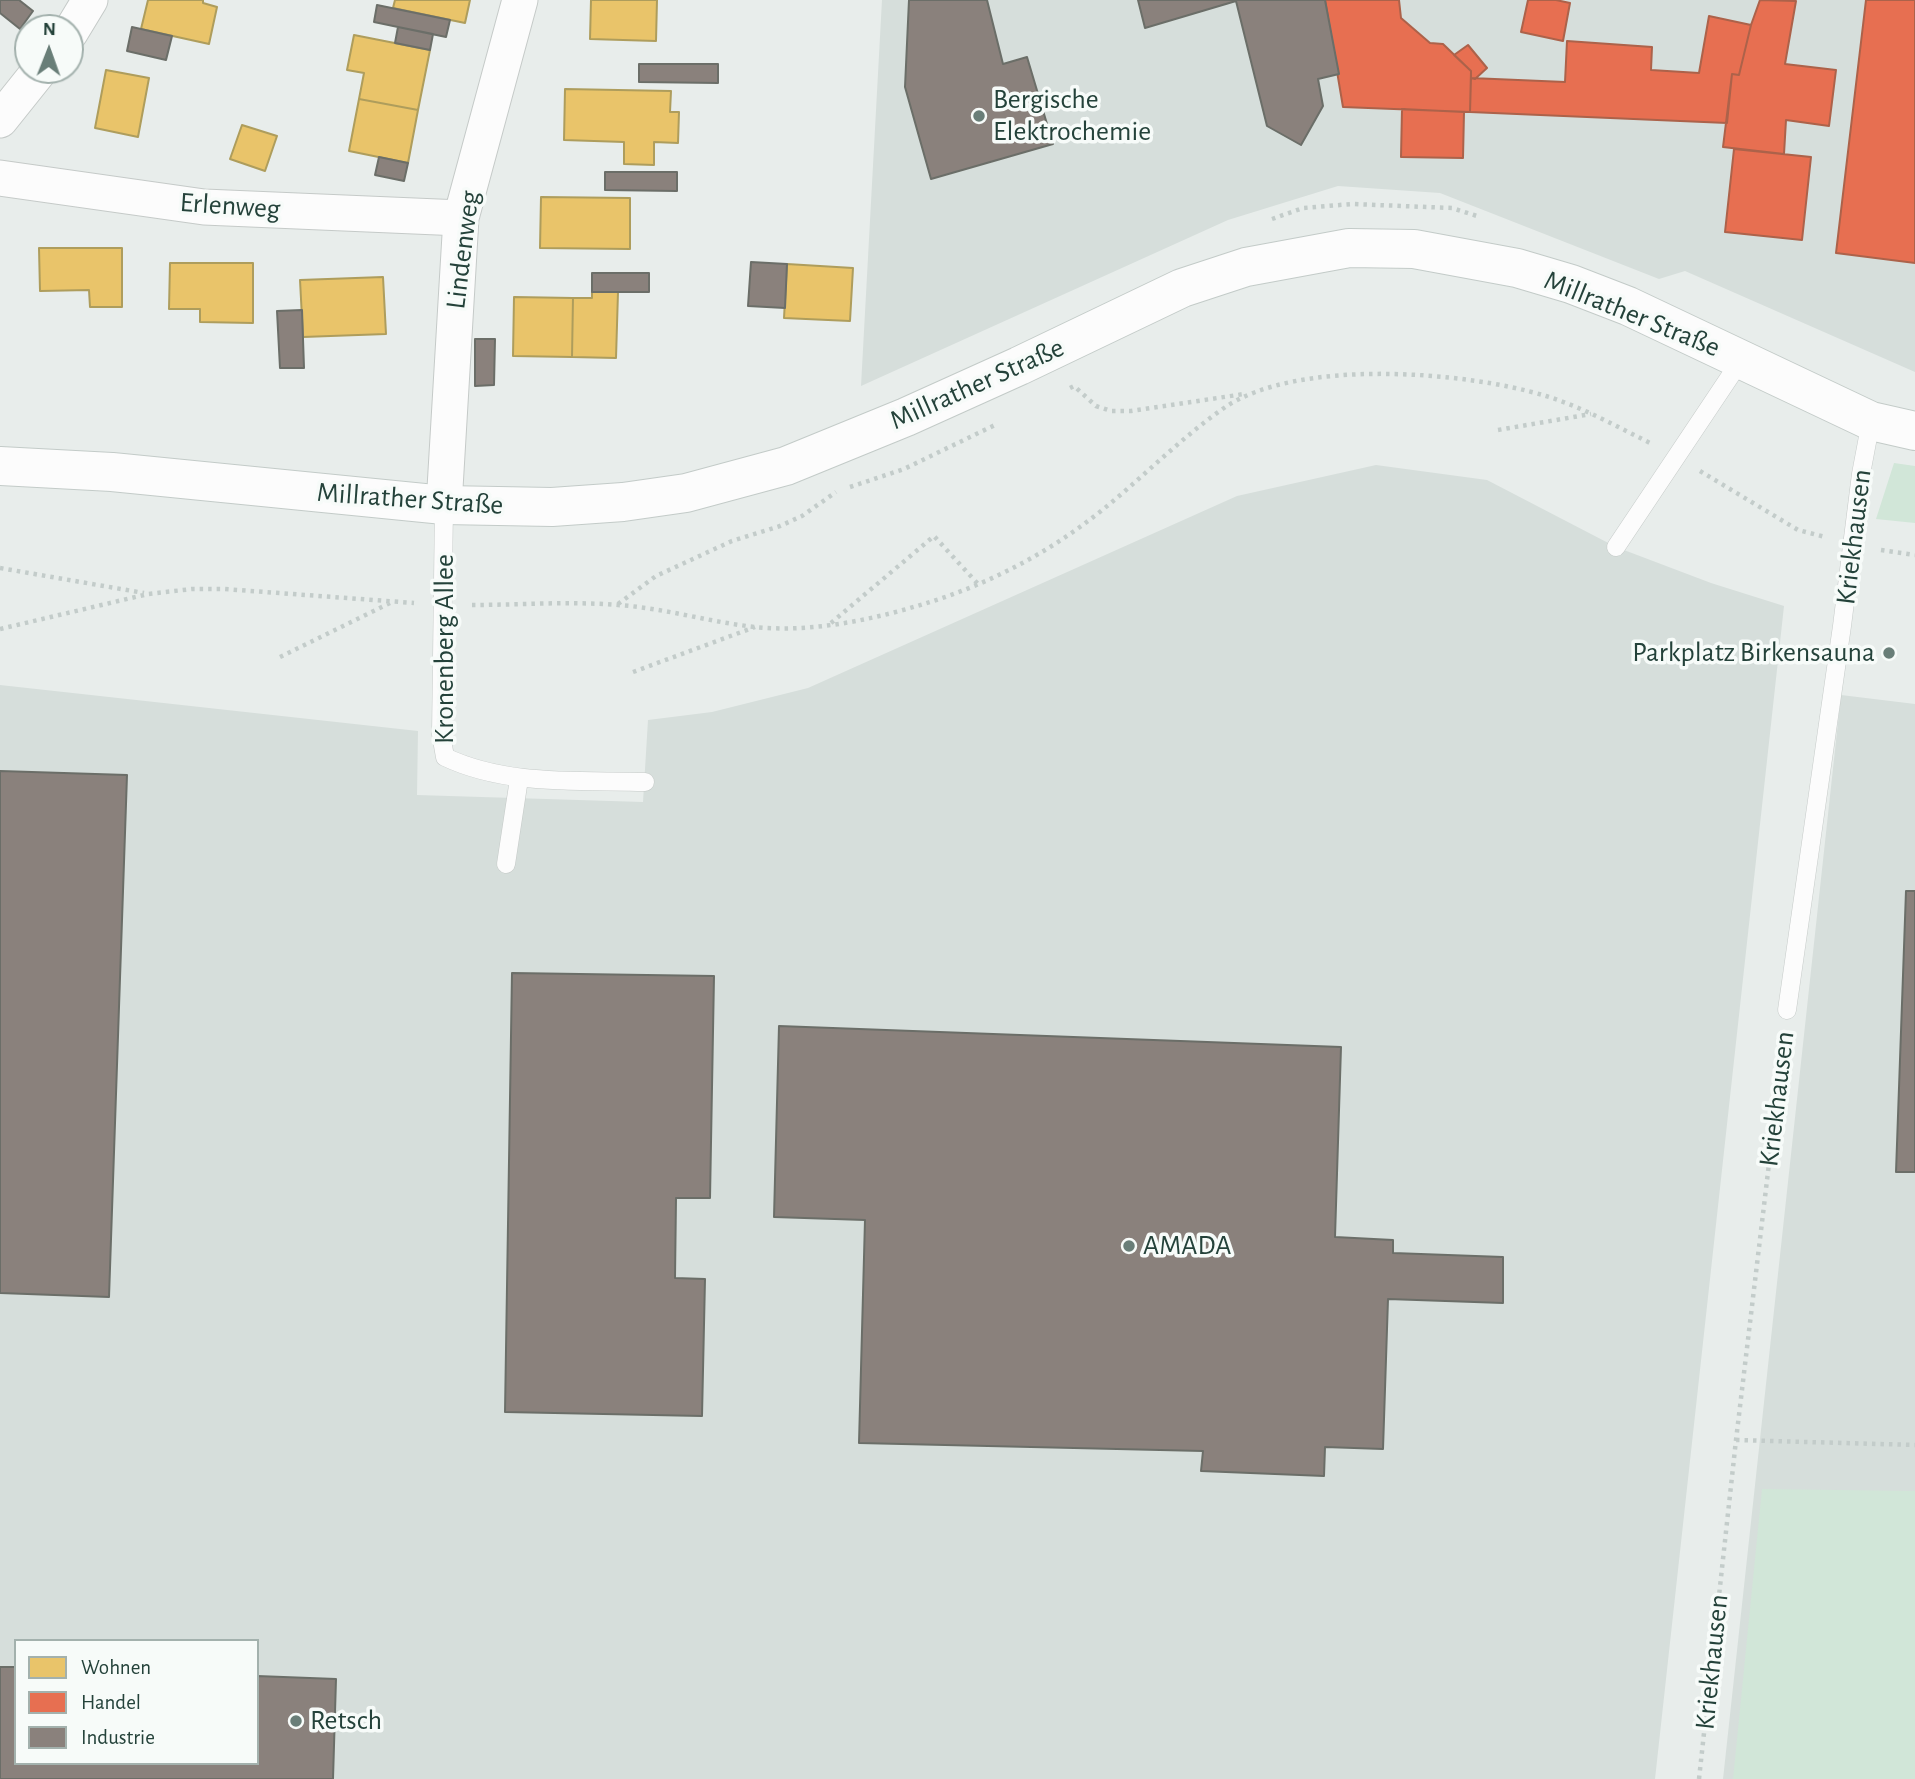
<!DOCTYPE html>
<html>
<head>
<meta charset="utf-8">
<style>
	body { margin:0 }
	#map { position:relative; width:1915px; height:1779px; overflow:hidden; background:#e8edeb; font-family:"Alegreya Sans",sans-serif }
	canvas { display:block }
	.legend { position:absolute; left:14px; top:1639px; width:245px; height:126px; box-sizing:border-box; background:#f7fbf9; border:2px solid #a3b1ad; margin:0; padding:9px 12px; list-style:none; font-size:21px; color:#24423a }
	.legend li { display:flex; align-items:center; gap:14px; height:35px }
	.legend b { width:35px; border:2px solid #a3b1ad }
	.north { position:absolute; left:14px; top:14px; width:70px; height:70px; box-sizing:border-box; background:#f7fbf9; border:2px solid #a3b1ad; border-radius:50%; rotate:1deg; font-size:19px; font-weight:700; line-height:28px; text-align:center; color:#24423a }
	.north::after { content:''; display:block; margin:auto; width:24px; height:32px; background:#697e78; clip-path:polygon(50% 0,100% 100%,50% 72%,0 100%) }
</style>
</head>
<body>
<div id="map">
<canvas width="1915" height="1779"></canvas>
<ul class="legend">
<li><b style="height:19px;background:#e9c46a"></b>Wohnen</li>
<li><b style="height:19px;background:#e76f51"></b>Handel</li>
<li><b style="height:19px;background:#8a817c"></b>Industrie</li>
</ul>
<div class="north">N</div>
</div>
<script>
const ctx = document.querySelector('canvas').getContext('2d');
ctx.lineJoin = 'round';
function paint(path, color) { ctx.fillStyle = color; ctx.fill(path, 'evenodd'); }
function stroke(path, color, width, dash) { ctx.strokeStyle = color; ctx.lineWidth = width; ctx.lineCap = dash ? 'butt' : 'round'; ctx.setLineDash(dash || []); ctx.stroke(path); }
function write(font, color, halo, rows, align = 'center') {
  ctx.font = font + ' "Alegreya Sans",sans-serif'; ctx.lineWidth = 7; ctx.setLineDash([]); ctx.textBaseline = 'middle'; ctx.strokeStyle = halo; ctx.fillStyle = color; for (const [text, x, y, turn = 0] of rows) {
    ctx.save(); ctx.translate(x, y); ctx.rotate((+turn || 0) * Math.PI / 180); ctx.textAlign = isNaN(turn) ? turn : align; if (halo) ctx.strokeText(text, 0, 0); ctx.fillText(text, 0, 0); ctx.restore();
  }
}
const built = new Path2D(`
	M 882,0 L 1915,0 L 1915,372 L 1685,271 L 1659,279 L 1440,193 L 1338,186 L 1228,220 L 861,386 Z
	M 1376,465 L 1487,480 L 1616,547 L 1711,583 L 1784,606 L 1655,1779 L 0,1779 L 0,685 L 418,731 L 417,795 L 643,802 L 648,720 L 712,712 L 808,688 L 1237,496 ZM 16,1641 L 257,1641 L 257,1763 L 16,1763 Z
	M 1841,695 L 1915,704 L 1915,1779 L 1723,1779 Z`);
const green = new Path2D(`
	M 1894,463 L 1915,466 L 1915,523 L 1876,519 Z
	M 1762,1489 L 1915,1491 L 1915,1779 L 1733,1779 Z`);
const homes = new Path2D(`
	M 148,0 L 203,0 L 203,3 L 217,7 L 209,44 L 141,29 Z
	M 395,0 L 470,0 L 465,23 L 393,8 Z
	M 591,0 L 657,0 L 656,41 L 590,39 Z
	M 354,35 L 430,50 L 418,110 L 359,99 L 364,73 L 347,70 Z
	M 106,70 L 149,78 L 138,137 L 95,128 Z
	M 565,89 L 671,91 L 670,112 L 679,112 L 678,143 L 654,142 L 654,165 L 624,164 L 624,142 L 564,140 Z
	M 359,99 L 418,110 L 408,163 L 349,151 Z
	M 242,125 L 277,136 L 265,171 L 230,159 Z
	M 541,197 L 630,198 L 630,249 L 540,248 Z
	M 39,248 L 122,248 L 122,307 L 90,307 L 89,290 L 40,291 Z
	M 170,263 L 253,263 L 253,323 L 200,322 L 200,309 L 169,309 Z
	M 787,264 L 853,268 L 850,321 L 784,318 Z
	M 383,277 L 386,334 L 303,337 L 300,280 Z
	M 592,292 L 618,292 L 616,358 L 572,357 L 573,298 L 592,298 Z
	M 514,297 L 573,298 L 572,357 L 513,356 Z`);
const shops = new Path2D(`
	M 1325,0 L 1399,0 L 1401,18 L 1430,43 L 1443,44 L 1471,71 L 1470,112 L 1343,107 Z
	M 1528,0 L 1556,0 L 1570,3 L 1563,41 L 1521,32 Z
	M 1760,0 L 1796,1 L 1785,64 L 1836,70 L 1829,126 L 1786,120 L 1784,154 L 1723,147 L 1732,74 L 1739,75 L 1751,25 Z
	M 1866,0 L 1915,0 L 1915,263 L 1836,253 Z
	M 1709,16 L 1751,25 L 1739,75 L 1732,74 L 1727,123 L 1470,112 L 1471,78 L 1565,82 L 1567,41 L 1652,47 L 1651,70 L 1699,73 Z
	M 1468,45 L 1487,68 L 1475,79 L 1471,78 L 1471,71 L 1454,55 Z
	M 1402,109 L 1464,112 L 1463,158 L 1401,157 Z
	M 1734,149 L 1811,157 L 1802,240 L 1725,232 Z`);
const industry = new Path2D(`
	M 0,0 L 19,0 L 33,11 L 20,29 L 0,13 Z
	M 909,0 L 987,0 L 1003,64 L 1027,57 L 1053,144 L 931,179 L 905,87 Z
	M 1138,0 L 1325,0 L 1339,74 L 1318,79 L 1323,106 L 1301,145 L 1267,126 L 1236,1 L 1145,28 Z
	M 377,5 L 450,20 L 446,37 L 374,22 Z
	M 132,27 L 172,36 L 166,60 L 127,51 Z
	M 398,27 L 433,34 L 430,50 L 395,43 Z
	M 639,64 L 718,64 L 718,83 L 639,82 Z
	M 379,157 L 408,163 L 404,181 L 375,175 Z
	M 605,172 L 677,172 L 677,191 L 605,190 Z
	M 751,262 L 787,264 L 785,308 L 748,306 Z
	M 592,273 L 649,273 L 649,292 L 592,292 Z
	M 302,310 L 304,368 L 280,368 L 277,311 Z
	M 475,339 L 495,339 L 494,385 L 475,386 Z
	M 0,771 L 127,775 L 109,1297 L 0,1293 Z
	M 1906,891 L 1915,891 L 1915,1172 L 1896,1172 Z
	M 512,973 L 714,976 L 710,1198 L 676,1198 L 675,1278 L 705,1279 L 702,1416 L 505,1412 Z
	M 779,1026 L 1341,1047 L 1335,1237 L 1393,1240 L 1393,1253 L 1503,1257 L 1503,1303 L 1388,1299 L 1383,1449 L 1325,1447 L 1324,1476 L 1201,1471 L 1203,1451 L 859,1443 L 865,1220 L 774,1217 Z
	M 0,1667 L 16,1667 L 16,1763 L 257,1763 L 257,1676 L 336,1679 L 333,1779 L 0,1779 Z`);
const path = new Path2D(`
	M 1272,219 L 1303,208 L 1352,204 L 1452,208 L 1480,217
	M 1070,388 L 1074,386 L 1096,406 L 1111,411 L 1131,411 L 1244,394
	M 1498,430 L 1591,414
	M 1700,471 L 1798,530 L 1825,537
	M 850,487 L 904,469 L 997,424
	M 1881,550 L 1915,555
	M 0,568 L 144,593
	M 618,604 L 656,576 L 732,541 L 780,526 L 802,516 L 836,492
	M 472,605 C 520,605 570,601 618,605 C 664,608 709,622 755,627 C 813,633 876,619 930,602 C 985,585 1042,556 1088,521 C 1135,486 1175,442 1224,408 C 1296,358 1465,371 1546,396 C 1582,407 1616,426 1650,443
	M 831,623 L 934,536 L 978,584
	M 0,629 L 148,594 L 192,589 L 225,589 L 414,603
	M 280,657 L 392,602
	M 633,672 L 755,627
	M 1736,1440 L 1915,1445
	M 1699,1779 L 1736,1440 L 1784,1038`);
const service = new Path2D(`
	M 444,505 L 441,734 L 445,757 C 506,786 578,780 645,782
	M 1616,547 L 1741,360
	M 506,864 L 519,779
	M 1787,1010 L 1842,626 L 1861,474 L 1871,421`);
const minor = new Path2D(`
	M 70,33 L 90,0
	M 0,120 L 40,70
	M 0,178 L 204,207 L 461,218
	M 444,505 L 461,218 L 520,0`);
const secondary = new Path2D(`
	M 0,466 L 112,472 L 444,505 L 552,507 L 623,502 L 686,493 L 786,466 L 906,417 L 1019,366 L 1182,288 L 1246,267 L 1349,248 L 1414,249 L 1517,268 L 1571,284 L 1628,306 L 1871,421 L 1915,431`);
const markers = [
	[979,116,7,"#697e78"],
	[1889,653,7,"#697e78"],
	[1129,1246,7,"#697e78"],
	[296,1721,7,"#697e78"]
];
const poiNames = [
	["Bergische",993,100],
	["Elektrochemie",993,132],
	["Parkplatz Birkensauna",1875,653,"right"],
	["AMADA",1143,1246],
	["Retsch",310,1721]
];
const streetNames = [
	["Erlenweg",230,206,4],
	["Lindenweg",463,250,-83],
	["Millrather Straße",1632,314,22],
	["Millrather Straße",977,384,-24],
	["Millrather Straße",410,499,4],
	["Kriekhausen",1854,537,-83],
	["Kronenberg Allee",445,649,-90],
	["Kriekhausen",1777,1099,-83],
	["Kriekhausen",1712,1662,-84]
];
paint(built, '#d6dedb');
paint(green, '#d1e6d8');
paint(homes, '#e9c46a');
stroke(homes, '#ae9d5c', 2);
paint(shops, '#e76f51');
stroke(shops, '#ac624a', 2);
paint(industry, '#8a817c');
stroke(industry, '#6b6e68', 2);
stroke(service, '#c5cac8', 19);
stroke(minor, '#c5cac8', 37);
stroke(secondary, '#c3cbc8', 40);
stroke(path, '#c3ccca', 4.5, [3.5, 5]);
stroke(service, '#fcfcfc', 18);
stroke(minor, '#fcfcfc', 35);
stroke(secondary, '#fcfcfc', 38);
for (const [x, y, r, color] of markers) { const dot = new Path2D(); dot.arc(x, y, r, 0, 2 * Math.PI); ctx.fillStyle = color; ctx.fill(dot); stroke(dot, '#f7fbf9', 2.5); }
write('28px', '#24423a', '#f7fbf9', poiNames, 'left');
write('28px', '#24423a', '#f7fbf9', streetNames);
</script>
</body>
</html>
